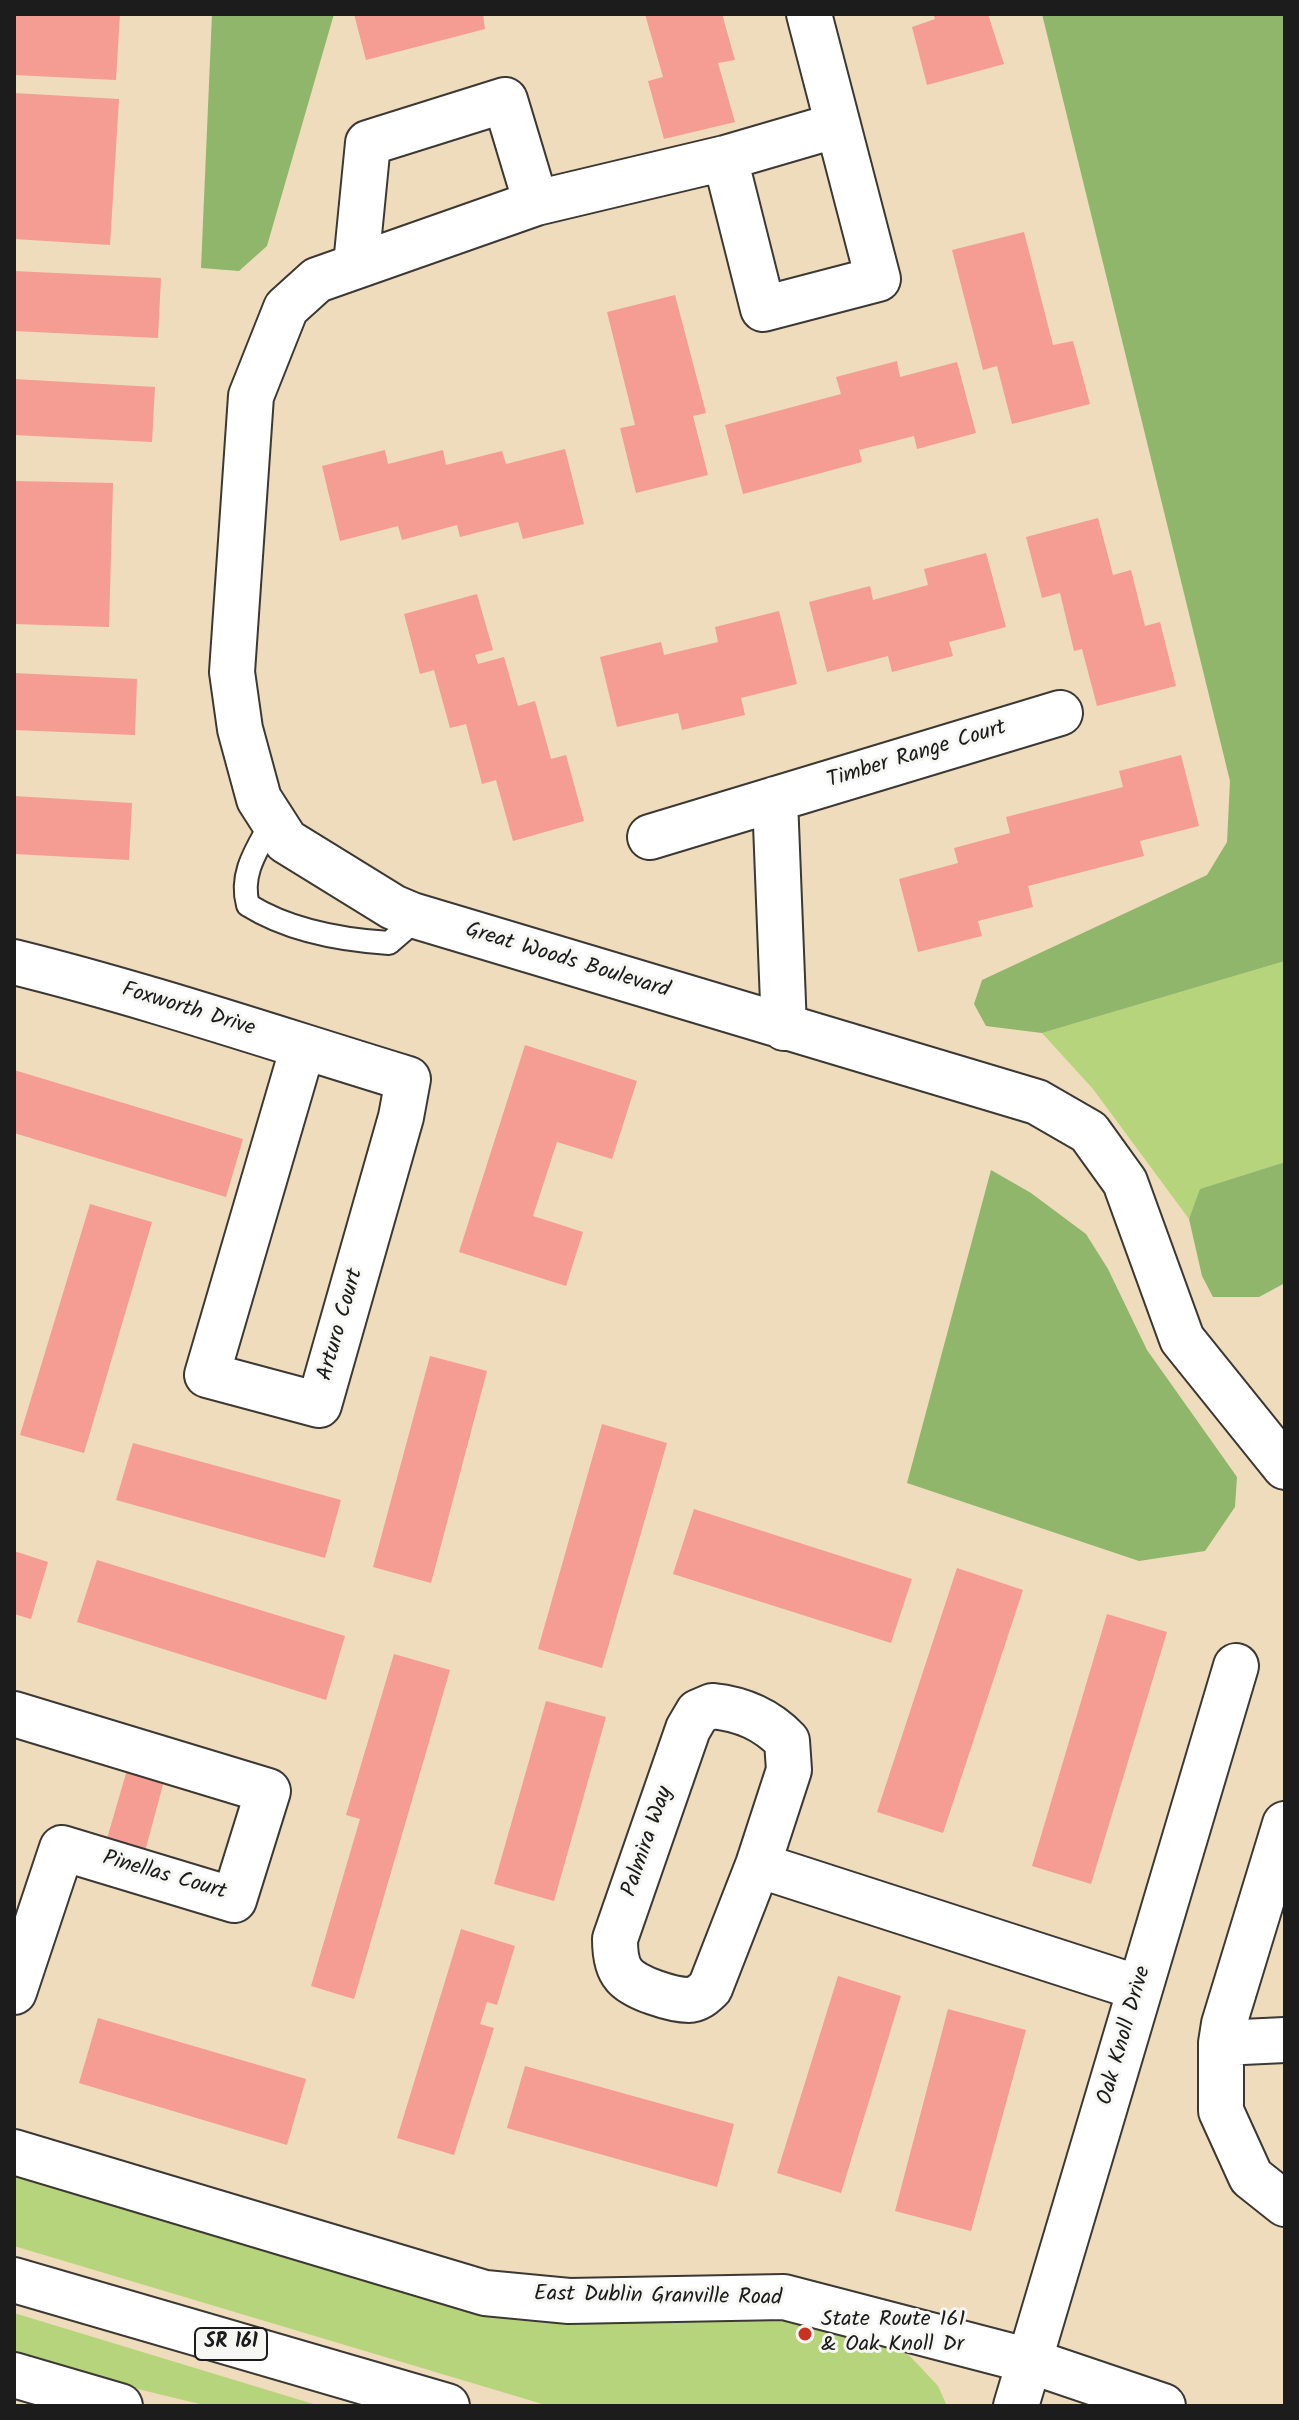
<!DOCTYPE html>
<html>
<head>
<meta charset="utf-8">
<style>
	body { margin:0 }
	#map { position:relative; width:1299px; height:2420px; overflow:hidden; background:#efdcbc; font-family:Kalam,sans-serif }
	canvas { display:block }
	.frame { position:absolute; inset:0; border:16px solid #1c1c1c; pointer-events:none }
</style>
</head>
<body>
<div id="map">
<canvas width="1299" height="2420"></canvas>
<div class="frame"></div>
</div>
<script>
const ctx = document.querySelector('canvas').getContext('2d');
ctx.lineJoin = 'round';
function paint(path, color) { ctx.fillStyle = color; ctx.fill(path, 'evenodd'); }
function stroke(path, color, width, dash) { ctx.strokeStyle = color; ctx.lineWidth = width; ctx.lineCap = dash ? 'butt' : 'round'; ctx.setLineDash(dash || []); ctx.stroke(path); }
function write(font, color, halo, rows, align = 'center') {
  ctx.font = font + ' Kalam,sans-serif'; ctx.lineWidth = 6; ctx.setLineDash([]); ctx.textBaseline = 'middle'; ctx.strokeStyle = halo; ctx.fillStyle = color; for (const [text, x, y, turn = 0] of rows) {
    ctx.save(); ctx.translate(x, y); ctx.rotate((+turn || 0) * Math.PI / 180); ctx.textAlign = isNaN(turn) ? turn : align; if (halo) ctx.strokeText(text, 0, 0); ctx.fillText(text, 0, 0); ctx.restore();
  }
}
const green = new Path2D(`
	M 1285,961 L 1285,1162 L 1201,1189 L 1189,1219 L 1093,1089 L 1042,1033 Z
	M 14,2174 L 461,2310 L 515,2320 L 563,2324 L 770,2320 L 802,2323 L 844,2333 L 909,2355 L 938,2386 L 947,2406 L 549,2406 L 14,2246 Z
	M 14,2313 L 320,2406 L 208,2406 L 117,2384 L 14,2353 Z`);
const forest = new Path2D(`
	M 212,14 L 334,14 L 267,246 L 239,271 L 201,268 Z
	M 1042,14 L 1285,14 L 1285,961 L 1042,1033 L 986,1026 L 974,1004 L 982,980 L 1207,875 L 1227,842 L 1230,781 Z
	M 1285,1162 L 1285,1283 L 1259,1297 L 1213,1297 L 1202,1276 L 1189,1219 L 1200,1189 Z
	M 991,1170 L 1031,1193 L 1086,1234 L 1108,1269 L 1147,1350 L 1237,1477 L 1235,1507 L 1205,1551 L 1139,1561 L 907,1483 Z`);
const building = new Path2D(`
	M 14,14 L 120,14 L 116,80 L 14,75 Z
	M 354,14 L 483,14 L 485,29 L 366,60 Z
	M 645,14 L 722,14 L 735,60 L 718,63 L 735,122 L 664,139 L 648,81 L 663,77 Z
	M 933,14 L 988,14 L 1004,64 L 927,85 L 912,27 L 935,19 Z
	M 14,93 L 119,99 L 110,245 L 14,239 Z
	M 1024,232 L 1053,345 L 1073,341 L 1090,404 L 1012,424 L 997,366 L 983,370 L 952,250 Z
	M 14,271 L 161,278 L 158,338 L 14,331 Z
	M 675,295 L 706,413 L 693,416 L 708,475 L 636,493 L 620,428 L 635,425 L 607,312 Z
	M 897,361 L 900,377 L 957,362 L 976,433 L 917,449 L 914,436 L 859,450 L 862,462 L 743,494 L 725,425 L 841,394 L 836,377 Z
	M 14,379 L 155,387 L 152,442 L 14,435 Z
	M 565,449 L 584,524 L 523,539 L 518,522 L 460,537 L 457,525 L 402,540 L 398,526 L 340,541 L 322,466 L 385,450 L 388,464 L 443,450 L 446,465 L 502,451 L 506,464 Z
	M 14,481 L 113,483 L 109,627 L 14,624 Z
	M 1098,518 L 1113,575 L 1131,570 L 1145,626 L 1160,622 L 1176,686 L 1097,706 L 1082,649 L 1074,651 L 1060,593 L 1042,598 L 1026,537 Z
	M 986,553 L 1006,627 L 949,642 L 953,656 L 892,672 L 888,656 L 827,672 L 809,602 L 870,586 L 873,600 L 928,585 L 924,569 Z
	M 477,594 L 493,650 L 475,655 L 478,664 L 504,657 L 518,706 L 535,701 L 551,759 L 566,755 L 584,821 L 513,841 L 496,780 L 482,784 L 466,724 L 450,728 L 434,670 L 420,674 L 404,614 Z
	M 779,611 L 797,684 L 741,698 L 745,715 L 682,730 L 678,713 L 617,727 L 600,657 L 661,642 L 664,655 L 718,642 L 715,627 Z
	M 14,673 L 137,679 L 135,735 L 14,730 Z
	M 1181,755 L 1199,826 L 1140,841 L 1144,856 L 1028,886 L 1033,907 L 978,921 L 982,936 L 918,952 L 899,879 L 958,863 L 954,848 L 1010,833 L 1006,817 L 1123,787 L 1119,771 Z
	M 14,796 L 132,803 L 129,860 L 14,854 Z
	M 525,1045 L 637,1081 L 612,1159 L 557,1142 L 533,1216 L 583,1232 L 566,1286 L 459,1252 Z
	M 14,1070 L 243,1139 L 226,1197 L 14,1133 Z
	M 90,1204 L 152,1222 L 84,1453 L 20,1435 Z
	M 430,1356 L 487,1371 L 431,1583 L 373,1567 Z
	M 602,1424 L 667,1443 L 602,1668 L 538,1649 Z
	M 133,1443 L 341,1500 L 325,1558 L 116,1500 Z
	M 694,1509 L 912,1579 L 891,1643 L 673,1574 Z
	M 14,1551 L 48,1562 L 31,1619 L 14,1614 Z
	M 97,1560 L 345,1636 L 326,1700 L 77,1622 Z
	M 957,1568 L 1023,1590 L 943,1833 L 877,1812 Z
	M 1107,1614 L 1167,1632 L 1091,1884 L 1032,1866 Z
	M 394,1654 L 450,1670 L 354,1999 L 311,1986 L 360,1819 L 346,1815 Z
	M 546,1701 L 606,1717 L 554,1901 L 494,1884 Z
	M 127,1770 L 164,1781 L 144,1855 L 106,1842 Z
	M 461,1929 L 515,1946 L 497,2005 L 487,2002 L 480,2024 L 494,2028 L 454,2155 L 397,2138 Z
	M 838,1976 L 901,1996 L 841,2193 L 777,2173 Z
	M 948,2009 L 1026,2030 L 971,2231 L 895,2211 Z
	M 98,2018 L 306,2079 L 287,2145 L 79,2083 Z
	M 525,2066 L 734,2124 L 717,2187 L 507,2128 Z`);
const service = new Path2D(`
	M 273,820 C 258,848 239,873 248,905 C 288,930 342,940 389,943 L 419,917`);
const minor = new Path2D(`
	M 838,125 L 725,158 L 536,203 L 317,280 L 286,308 L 251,396 L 232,672 L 240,729 L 259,799 L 286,841 L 393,907 L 412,915 L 1037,1102 L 1089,1132 L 1125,1182 L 1182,1339 L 1285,1467
	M 725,158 L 763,309 L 878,279 L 809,14
	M 356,265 L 368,143 L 505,100 L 536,203
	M 775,799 L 784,1028
	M 650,837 L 1060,713
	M 14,962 C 147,995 277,1039 408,1079 L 401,1117 L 319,1405 L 207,1375 L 303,1047
	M 712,1706 C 742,1709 766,1719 787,1741 L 789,1770 L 758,1865 L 710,1988 C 704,1993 698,2000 689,2000 C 673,2000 634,1988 624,1975 C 616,1966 615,1950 615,1939 L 688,1729 L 698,1712 Z
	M 14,1714 L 268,1791 L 234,1900 L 62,1848 L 14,1992
	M 1285,1824 L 1224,2024 L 1221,2043 L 1221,2111 L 1251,2177 L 1285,2204
	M 758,1865 L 1139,1988
	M 1221,2043 L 1285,2040
	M 14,2152 L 485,2293 L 569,2301 L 784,2297 L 1030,2361 L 1163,2406
	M 1016,2406 L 1236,1666`);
const primary = new Path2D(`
	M 14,2280 L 447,2406
	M 14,2375 L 120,2406`);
const markers = [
	[805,2334,8,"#c8321e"]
];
const shields = [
	[231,2344,72]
];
const shieldNames = [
	["SR 161",231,2344]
];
const streetNames = [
	["Timber Range Court",917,756,-17],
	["Great Woods Boulevard",567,962,17],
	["Foxworth Drive",188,1011,17],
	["Arturo Court",342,1325,-74],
	["Palmira Way",649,1842,-71],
	["Pinellas Court",164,1877,16],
	["Oak Knoll Drive",1126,2036,-74],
	["East Dublin Granville Road",658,2298,1]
];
const poiNames = [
	["State Route 161",821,2321],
	["& Oak Knoll Dr",821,2346]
];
paint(green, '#b6d47b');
paint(forest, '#90b66b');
paint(building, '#f59c93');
stroke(service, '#3c3934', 26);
stroke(minor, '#3c3934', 48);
stroke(primary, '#3c3934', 48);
stroke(service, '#fff', 22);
stroke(minor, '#fff', 44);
stroke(primary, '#fff', 44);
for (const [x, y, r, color] of markers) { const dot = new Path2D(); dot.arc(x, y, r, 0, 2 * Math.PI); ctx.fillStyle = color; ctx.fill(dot); stroke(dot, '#f6f6f2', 3); }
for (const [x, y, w] of shields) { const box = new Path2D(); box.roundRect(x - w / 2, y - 16, w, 32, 6); ctx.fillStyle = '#f6f6f2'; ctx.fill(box); stroke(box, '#1c1c1c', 2); }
write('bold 20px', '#1c1c1c', null, shieldNames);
write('22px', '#1c1c1c', '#f6f6f2', streetNames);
write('22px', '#1c1c1c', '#f6f6f2', poiNames, 'left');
</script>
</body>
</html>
